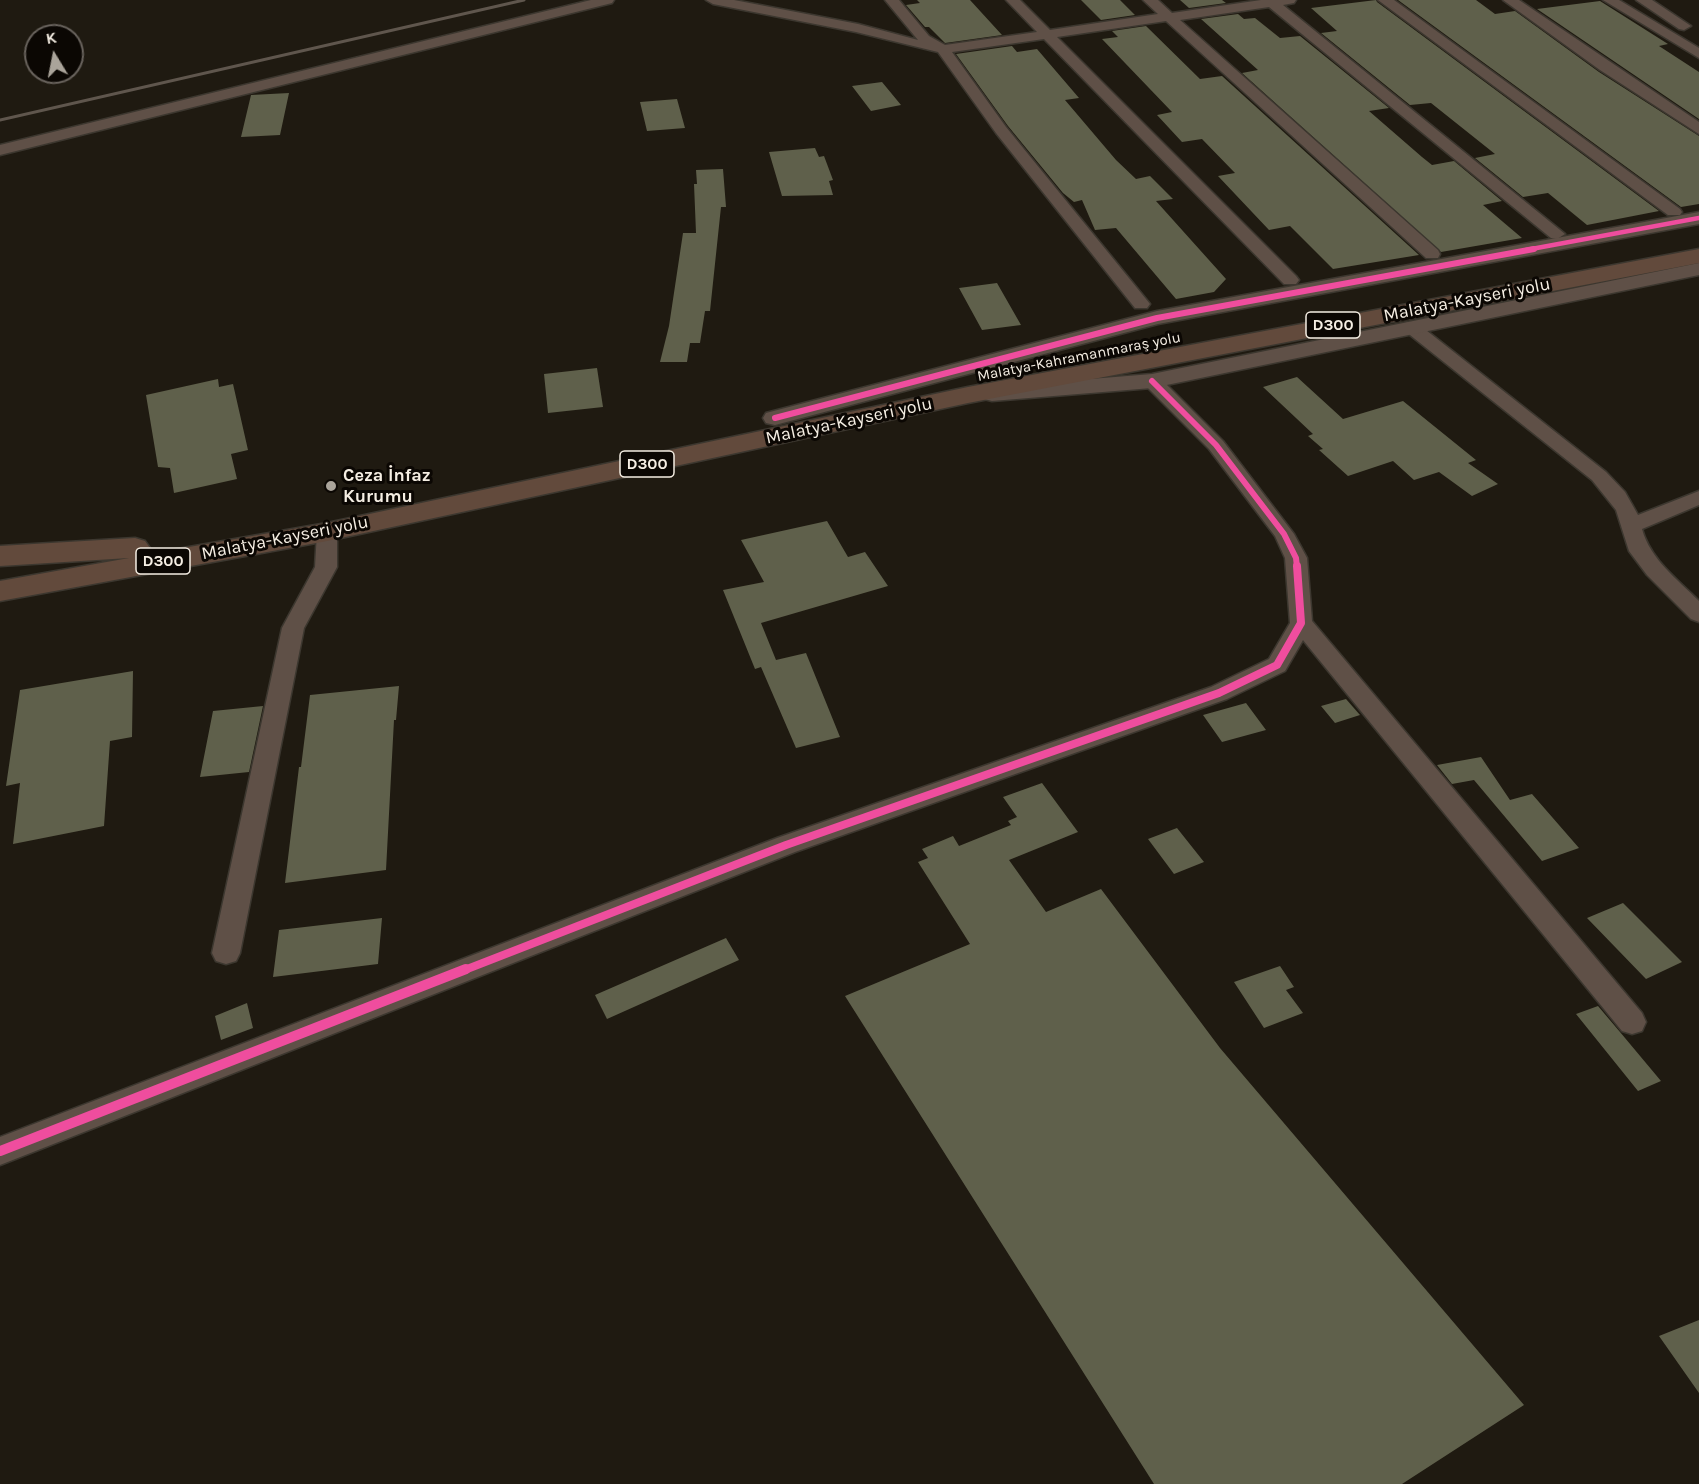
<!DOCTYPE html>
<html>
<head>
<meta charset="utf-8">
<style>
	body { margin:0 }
	#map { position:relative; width:1699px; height:1484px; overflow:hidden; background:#1f1a11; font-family:Karla,sans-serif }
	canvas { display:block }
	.north { position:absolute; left:24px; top:24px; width:60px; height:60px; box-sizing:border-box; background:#0b0703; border:2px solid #69635d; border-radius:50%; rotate:350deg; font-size:16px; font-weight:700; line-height:24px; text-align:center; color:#f5eee3 }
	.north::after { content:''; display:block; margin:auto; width:21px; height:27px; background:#aaa49a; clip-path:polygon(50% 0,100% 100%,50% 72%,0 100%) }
</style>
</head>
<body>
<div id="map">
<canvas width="1699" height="1484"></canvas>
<div class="north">K</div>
</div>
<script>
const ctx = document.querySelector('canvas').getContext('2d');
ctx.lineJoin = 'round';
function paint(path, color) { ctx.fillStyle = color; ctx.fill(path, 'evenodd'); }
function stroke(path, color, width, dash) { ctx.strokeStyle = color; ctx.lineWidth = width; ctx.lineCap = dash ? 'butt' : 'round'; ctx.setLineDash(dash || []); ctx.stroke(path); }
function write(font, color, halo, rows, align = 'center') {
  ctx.font = font + ' Karla,sans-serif'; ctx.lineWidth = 6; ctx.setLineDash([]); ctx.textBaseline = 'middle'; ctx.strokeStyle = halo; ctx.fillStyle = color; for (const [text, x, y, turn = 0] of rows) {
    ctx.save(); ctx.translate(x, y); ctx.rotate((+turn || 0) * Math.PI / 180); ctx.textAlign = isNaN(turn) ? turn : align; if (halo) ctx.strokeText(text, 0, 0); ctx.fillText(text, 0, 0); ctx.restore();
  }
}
const building = new Path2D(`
	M 917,0 L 970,0 L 1002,35 L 945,43 L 929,27 L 925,27 L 906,5 L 920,3 Z
	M 1081,0 L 1120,0 L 1135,15 L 1101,20 Z
	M 1180,0 L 1222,0 L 1226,3 L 1189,8 Z
	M 1376,0 L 1377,2 L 1659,211 L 1587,225 L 1548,193 L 1523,197 L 1475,158 L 1495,154 L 1431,103 L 1410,105 L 1321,33 L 1337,31 L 1311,8 Z
	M 1398,0 L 1476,0 L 1495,14 L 1515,11 L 1599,72 L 1699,136 L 1699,204 L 1681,207 Z
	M 1600,1 L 1668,44 L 1659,46 L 1699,72 L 1699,119 L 1537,9 Z
	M 1238,14 L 1244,19 L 1255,18 L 1280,38 L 1300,36 L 1389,108 L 1369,111 L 1422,157 L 1432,165 L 1454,161 L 1502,201 L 1483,205 L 1522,238 L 1441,252 L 1242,73 L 1258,70 L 1201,19 Z
	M 1146,26 L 1200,79 L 1222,76 L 1419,255 L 1333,269 L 1290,226 L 1269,230 L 1218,176 L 1235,173 L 1202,139 L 1182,142 L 1157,115 L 1172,112 L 1102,39 L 1118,37 L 1112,31 Z
	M 1012,46 L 1017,52 L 1037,49 L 1079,98 L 1065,100 L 1116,160 L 1136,179 L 1150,176 L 1173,199 L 1156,201 L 1226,279 L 1214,292 L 1176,299 L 1116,228 L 1095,230 L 1082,200 L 1074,202 L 1063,193 L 1008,126 L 956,54 Z
	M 882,82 L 901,105 L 871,111 L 852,86 Z
	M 289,93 L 280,135 L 241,137 L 251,95 Z
	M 677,99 L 685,128 L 647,131 L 640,102 Z
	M 815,148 L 819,157 L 824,156 L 833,180 L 829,181 L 833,195 L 782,196 L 769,152 Z
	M 723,169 L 726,207 L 721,207 L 710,311 L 705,311 L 700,343 L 690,343 L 687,362 L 660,362 L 669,326 L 683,233 L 696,233 L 694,184 L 697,184 L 696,170 Z
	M 997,283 L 1021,325 L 982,330 L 959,288 Z
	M 597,368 L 603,407 L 548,413 L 544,374 Z
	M 1297,377 L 1343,419 L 1403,401 L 1476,460 L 1468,463 L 1498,484 L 1472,496 L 1439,472 L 1414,480 L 1393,461 L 1348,476 L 1319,450 L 1323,449 L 1308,436 L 1313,434 L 1263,387 Z
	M 218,379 L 219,387 L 233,384 L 248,450 L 231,454 L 237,479 L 174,493 L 170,468 L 158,467 L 146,395 Z
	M 827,521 L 848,557 L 865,552 L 888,586 L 761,623 L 776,660 L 806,653 L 840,737 L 796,748 L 761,667 L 755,669 L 723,590 L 764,582 L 741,540 Z
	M 133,671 L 132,737 L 110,741 L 104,826 L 13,844 L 20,783 L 6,786 L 20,690 Z
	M 399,686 L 396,720 L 394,720 L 386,870 L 285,883 L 299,767 L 301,767 L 310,695 Z
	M 1346,699 L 1360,715 L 1335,723 L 1321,706 Z
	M 1246,703 L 1266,730 L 1222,742 L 1203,715 Z
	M 263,706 L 249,772 L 200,777 L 213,711 Z
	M 1481,757 L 1510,800 L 1532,794 L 1579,848 L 1542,861 L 1474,780 L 1452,784 L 1437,765 Z
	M 1042,783 L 1078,832 L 1009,860 L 1046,912 L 1101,889 L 1220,1048 L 1524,1405 L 1402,1484 L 1154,1484 L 845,996 L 970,944 L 918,862 L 928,858 L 922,849 L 953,836 L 959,846 L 1011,825 L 1008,821 L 1017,817 L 1003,797 Z
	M 1177,828 L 1204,862 L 1174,874 L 1148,839 Z
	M 1623,903 L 1682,962 L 1646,979 L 1587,918 Z
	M 382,918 L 378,964 L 273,977 L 279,930 Z
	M 726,938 L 739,960 L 607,1019 L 595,995 Z
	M 1280,966 L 1294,987 L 1286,990 L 1303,1013 L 1264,1028 L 1234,982 Z
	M 247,1003 L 253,1028 L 221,1040 L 215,1016 Z
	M 1598,1006 L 1620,1032 L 1661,1081 L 1638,1091 L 1576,1014 Z
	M 1699,1320 L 1699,1393 L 1659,1336 Z`);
const minor = new Path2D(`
	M 591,0 L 614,0 L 612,3 L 0,155 L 0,145 Z
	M 706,0 L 734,0 L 858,24 L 918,40 L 885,0 L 899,0 L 929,36 L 945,45 L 1037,32 L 1006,0 L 1020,0 L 1050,30 L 1158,14 L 1143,0 L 1158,0 L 1172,13 L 1261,0 L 1296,0 L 1294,3 L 1283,5 L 1565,234 L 1557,239 L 1551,238 L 1269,7 L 1180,20 L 1438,250 L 1440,254 L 1438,258 L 1426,258 L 1166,21 L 1057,37 L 1296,276 L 1299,280 L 1296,284 L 1284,284 L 1044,39 L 952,52 L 1006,127 L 1150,304 L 1147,308 L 1135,308 L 996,133 L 938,52 L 856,32 L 713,4 Z
	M 1378,0 L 1394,0 L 1680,209 L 1682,212 L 1680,215 L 1668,215 Z
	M 1503,0 L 1519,0 L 1699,122 L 1699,134 L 1600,70 Z
	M 1603,0 L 1619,0 L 1699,48 L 1699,58 Z
	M 1636,0 L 1652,0 L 1691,26 L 1684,30 L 1679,29 Z
	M 1411,322 L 1417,323 L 1606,472 L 1625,492 L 1638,515 L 1699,491 L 1699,505 L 1642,529 C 1650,559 1677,579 1699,601 L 1699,622 L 1691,619 L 1647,575 L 1629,551 L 1616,510 L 1592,480 L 1405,331 L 1402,327 L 1405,323 Z
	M 1152,375 L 1159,377 L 1223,441 L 1294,534 L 1307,558 L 1312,621 L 1642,1013 L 1646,1022 L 1642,1031 L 1632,1034 L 1622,1031 L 1303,640 L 1285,671 L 1227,699 L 795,852 L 0,1165 L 0,1137 L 777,838 L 1211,687 L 1269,659 L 1290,623 L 1285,558 L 1275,536 L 1209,449 L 1145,385 L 1143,381 L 1145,377 Z
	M 327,525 L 334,527 L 337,532 L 337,567 L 304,628 L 240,953 L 236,961 L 226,964 L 216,961 L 212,953 L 282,628 L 315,567 L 317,532 L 320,527 Z`);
const tertiary = new Path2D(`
	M 1699,212 L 1699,224 L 1158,324 L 775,425 L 766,423 L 763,418 L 766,413 L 1157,311 Z
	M 1699,263 L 1699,275 L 1152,388 L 992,401 L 984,399 L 980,394 L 984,389 L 992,387 L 1152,374 Z`);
const trunk = new Path2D(`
	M 1699,249 L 1699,263 L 968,403 L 327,541 L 0,601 L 0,581 L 129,558 L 0,566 L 0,546 L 135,538 L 145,541 L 150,548 L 143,555 L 327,523 L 968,387 Z`);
const rail = new Path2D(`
	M 0,120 L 524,0`);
const cyclewayFar3 = new Path2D(`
	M 1526,250 L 1699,218`);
const cyclewayFar2 = new Path2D(`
	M 1152,381 L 1216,445 L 1284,534 L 1296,558 L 1297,567
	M 775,418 L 1157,318 L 1534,249`);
const cyclewayFar1 = new Path2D(`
	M 462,971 L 786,845 L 1219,693 L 1277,665 L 1301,623 L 1297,566`);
const cycleway = new Path2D(`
	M 0,1151 L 466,969`);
const markers = [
	[331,486,6,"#aaa49a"]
];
const farStreetnames = [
	["Malatya-Kahramanmaraş yolu",1079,357,-11]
];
const shields = [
	[1333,325,54],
	[647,464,54],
	[163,561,54]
];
const shieldNames = [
	["D300",1333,325],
	["D300",647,464],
	["D300",163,561]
];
const streetNames = [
	["Malatya-Kayseri yolu",1467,300,-11],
	["Malatya-Kayseri yolu",849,421,-12],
	["Malatya-Kayseri yolu",285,538,-11]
];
const poiNames = [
	["Ceza İnfaz",343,476],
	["Kurumu",343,497]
];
paint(building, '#5f604b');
stroke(minor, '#3c372f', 3);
stroke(tertiary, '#3c372f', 3);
stroke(trunk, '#3c372f', 3);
paint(minor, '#5f5047');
paint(tertiary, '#5f5047');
paint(trunk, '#624a3c');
stroke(rail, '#5f564d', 3);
stroke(cyclewayFar3, '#ef4d9e', 4.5);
stroke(cyclewayFar2, '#ef4d9e', 6);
stroke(cyclewayFar1, '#ef4d9e', 8);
stroke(cycleway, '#ef4d9e', 10);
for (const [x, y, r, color] of markers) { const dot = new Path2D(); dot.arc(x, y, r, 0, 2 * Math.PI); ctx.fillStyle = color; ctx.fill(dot); stroke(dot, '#0b0703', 2); }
write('15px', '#f5eee3', '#0b0703', farStreetnames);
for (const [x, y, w] of shields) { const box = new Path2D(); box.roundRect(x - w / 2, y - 13, w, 26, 4.5); ctx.fillStyle = '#0b0703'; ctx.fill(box); stroke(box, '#f5eee3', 1.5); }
write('bold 16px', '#f5eee3', null, shieldNames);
write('18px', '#f5eee3', '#0b0703', streetNames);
write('bold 18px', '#f5eee3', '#0b0703', poiNames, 'left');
</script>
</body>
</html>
